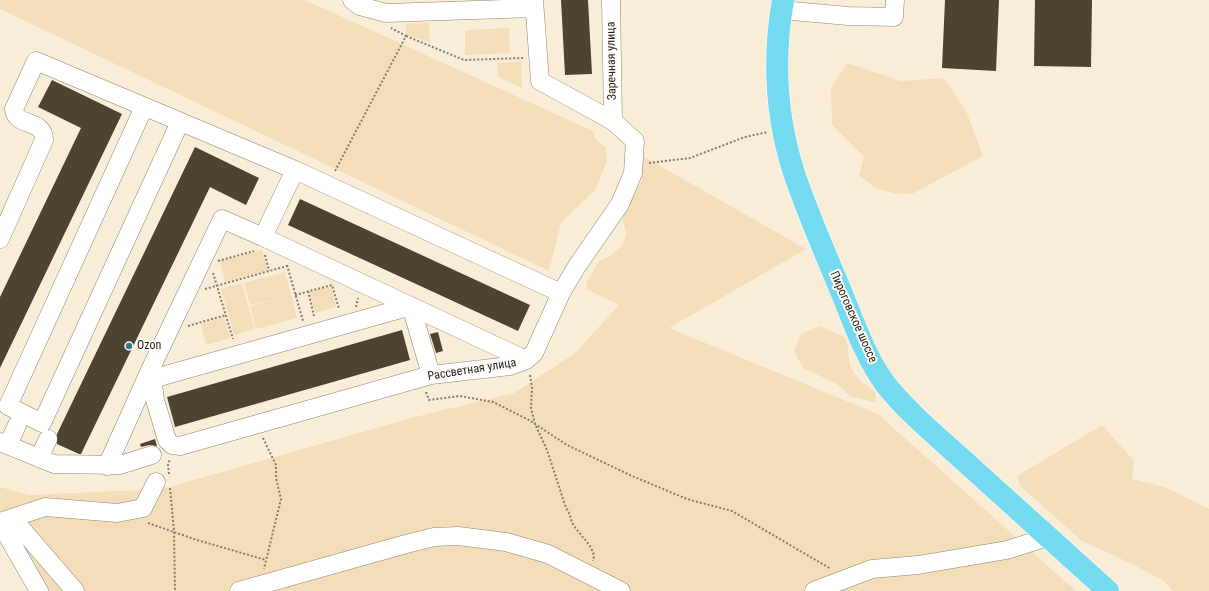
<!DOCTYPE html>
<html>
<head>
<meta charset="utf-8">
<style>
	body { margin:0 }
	canvas { display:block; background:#faedd7 }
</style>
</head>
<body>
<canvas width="1209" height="591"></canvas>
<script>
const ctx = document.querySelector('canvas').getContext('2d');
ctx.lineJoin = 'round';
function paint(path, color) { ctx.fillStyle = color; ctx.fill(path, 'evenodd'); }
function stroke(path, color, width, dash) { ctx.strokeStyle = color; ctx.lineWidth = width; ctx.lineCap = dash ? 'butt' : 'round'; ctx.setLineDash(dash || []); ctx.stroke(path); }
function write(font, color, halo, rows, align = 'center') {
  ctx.font = font + ' "Roboto Condensed",sans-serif'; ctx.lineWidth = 4; ctx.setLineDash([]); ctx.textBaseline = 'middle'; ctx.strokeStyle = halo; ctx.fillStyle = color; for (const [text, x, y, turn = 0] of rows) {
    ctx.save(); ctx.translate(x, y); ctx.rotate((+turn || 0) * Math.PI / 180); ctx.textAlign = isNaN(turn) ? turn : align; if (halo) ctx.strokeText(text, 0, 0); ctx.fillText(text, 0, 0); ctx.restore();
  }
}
const green = new Path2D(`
	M 0,0 L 305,0 L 593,131 L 596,139 L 606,148 L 607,161 L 596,189 L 561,223 L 549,271 L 0,9 Z
	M 429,23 L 430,42 L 406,35 L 406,24 Z
	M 509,28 L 510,53 L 465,55 L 465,30 Z
	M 521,62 L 522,88 L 498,77 L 497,63 Z
	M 847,63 L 901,81 L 944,78 L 967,113 L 983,156 L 912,194 L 893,193 L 874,187 L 859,175 L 864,157 L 832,125 L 831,88 Z
	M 641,155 L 806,249 L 669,328 L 878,414 L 1076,591 L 39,591 L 0,523 L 0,487 L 29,495 L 162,489 L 419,416 L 514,393 L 574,354 L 619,305 L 586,289 L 587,282 L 598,262 L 610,256 L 623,245 L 626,233 L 622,216 L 642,180 Z
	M 262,250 L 268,270 L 225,282 L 220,261 Z
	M 285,272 L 291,295 L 250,305 L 244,283 Z
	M 242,283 L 255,329 L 234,335 L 221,289 Z
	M 331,286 L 336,307 L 315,313 L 309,292 Z
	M 291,295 L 297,318 L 256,329 L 250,306 Z
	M 224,317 L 230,338 L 206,345 L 201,324 Z
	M 819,326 L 845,337 C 849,347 848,355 850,365 C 853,377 867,385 876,393 L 875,402 L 851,397 L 837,384 L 803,368 L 794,351 L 801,334 Z
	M 1102,425 L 1134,461 L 1132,479 L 1165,487 L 1209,509 L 1209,591 L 1173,591 L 1164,581 L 1132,564 L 1082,541 L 1020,486 L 1017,476 Z`);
const building = new Path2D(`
	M 561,0 L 588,0 L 592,74 L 565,75 Z
	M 945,0 L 999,0 L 996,71 L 942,68 Z
	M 1035,0 L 1092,0 L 1091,67 L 1034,66 Z
	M 52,80 L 122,114 L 0,368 L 0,297 L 81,128 L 38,107 Z
	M 195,147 L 259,178 L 246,205 L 210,187 L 81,454 L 79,454 L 57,444 L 57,434 Z
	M 300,199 L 530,305 L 518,331 L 288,225 Z
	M 402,330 L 410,360 L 175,427 L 167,397 Z
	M 438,332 L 443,351 L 436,353 L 430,334 Z
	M 155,439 L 157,446 L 149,445 L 141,447 L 140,444 Z`);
const path = new Path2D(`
	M 406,36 L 464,60 L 523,58
	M 649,163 L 690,158 L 745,137 L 768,132
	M 335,171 L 406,36 L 391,28
	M 265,255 L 269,271
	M 218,261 L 254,251
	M 287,265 L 303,321
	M 213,273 L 233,339
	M 205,289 L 287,266
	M 308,291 L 314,316
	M 295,295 L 332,285 L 339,309
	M 356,307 L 358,298
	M 188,326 L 226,315
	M 530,375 L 532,388 L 531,408 L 535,424 L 547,450 L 566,508 C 570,513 570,517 572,522 C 577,534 598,548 593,561
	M 426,392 L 429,400 L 460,396 L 493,402 L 529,420 L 567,445 L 632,476 L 687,499 L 732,511 L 831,569
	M 263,438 L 276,465 L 276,478 L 281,499 L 264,569
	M 169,474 L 168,465 L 170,459
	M 170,488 L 174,531 L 175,591
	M 148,523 L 197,540 L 266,560`);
const minor = new Path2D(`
	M 352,0 L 360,6 L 386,13 L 534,8
	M 611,0 L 613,121
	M 781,10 L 848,16 L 894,17 L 895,0
	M 144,107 L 8,406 L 42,423 L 180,122
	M 263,237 L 222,219 L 151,368 L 155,400 L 167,440 L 172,445 L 180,446 L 431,375 L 510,366 L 526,360 L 534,353 L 561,293 L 577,266 L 620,204 L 633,173 L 635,141 L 613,121 L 540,81 L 534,0
	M 0,239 L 44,140 C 44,118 16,128 14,109 L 36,61 L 295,170
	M 526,360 L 263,237 L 295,170 L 561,293
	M 152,379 L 411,306 L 431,375
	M 0,442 L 54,464 L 120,465 L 152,455
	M 8,445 L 17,425
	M 39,458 L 48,439
	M 107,466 L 151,368
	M 12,518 L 75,591
	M 0,522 L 45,507 L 117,513 L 143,508 L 156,482
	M 0,523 L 39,591
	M 239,591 L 406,544 L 434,537 L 458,536 L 506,542 L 548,554 L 621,591
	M 814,591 L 872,569 L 918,565 L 1007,550 L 1048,537`);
const major = new Path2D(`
	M 783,0 C 773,57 776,117 794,173 C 807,212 824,250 840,289 C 853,320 865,357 886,385 C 911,416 944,442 973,469 C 1018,510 1063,550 1108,591`);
const markers = [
	[129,346,4,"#357889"]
];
const streetNames = [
	["Заречная улица",612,61,-91],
	["Пироговское шоссе",853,317,66],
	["Рассветная улица",472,370,-9]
];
const poiNames = [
	["Ozon",137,346]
];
paint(green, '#f4deb9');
paint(building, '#4d4331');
stroke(minor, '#8f836f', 19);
stroke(major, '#fff', 23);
stroke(path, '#857c6e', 2, [2, 2]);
stroke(minor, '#fff', 18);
stroke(major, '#73daef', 22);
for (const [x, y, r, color] of markers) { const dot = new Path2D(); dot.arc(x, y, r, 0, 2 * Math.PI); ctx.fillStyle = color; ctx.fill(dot); stroke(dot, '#fefcf7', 1.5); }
write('12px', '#241f17', '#fefcf7', streetNames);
write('12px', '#241f17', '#fefcf7', poiNames, 'left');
</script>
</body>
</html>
